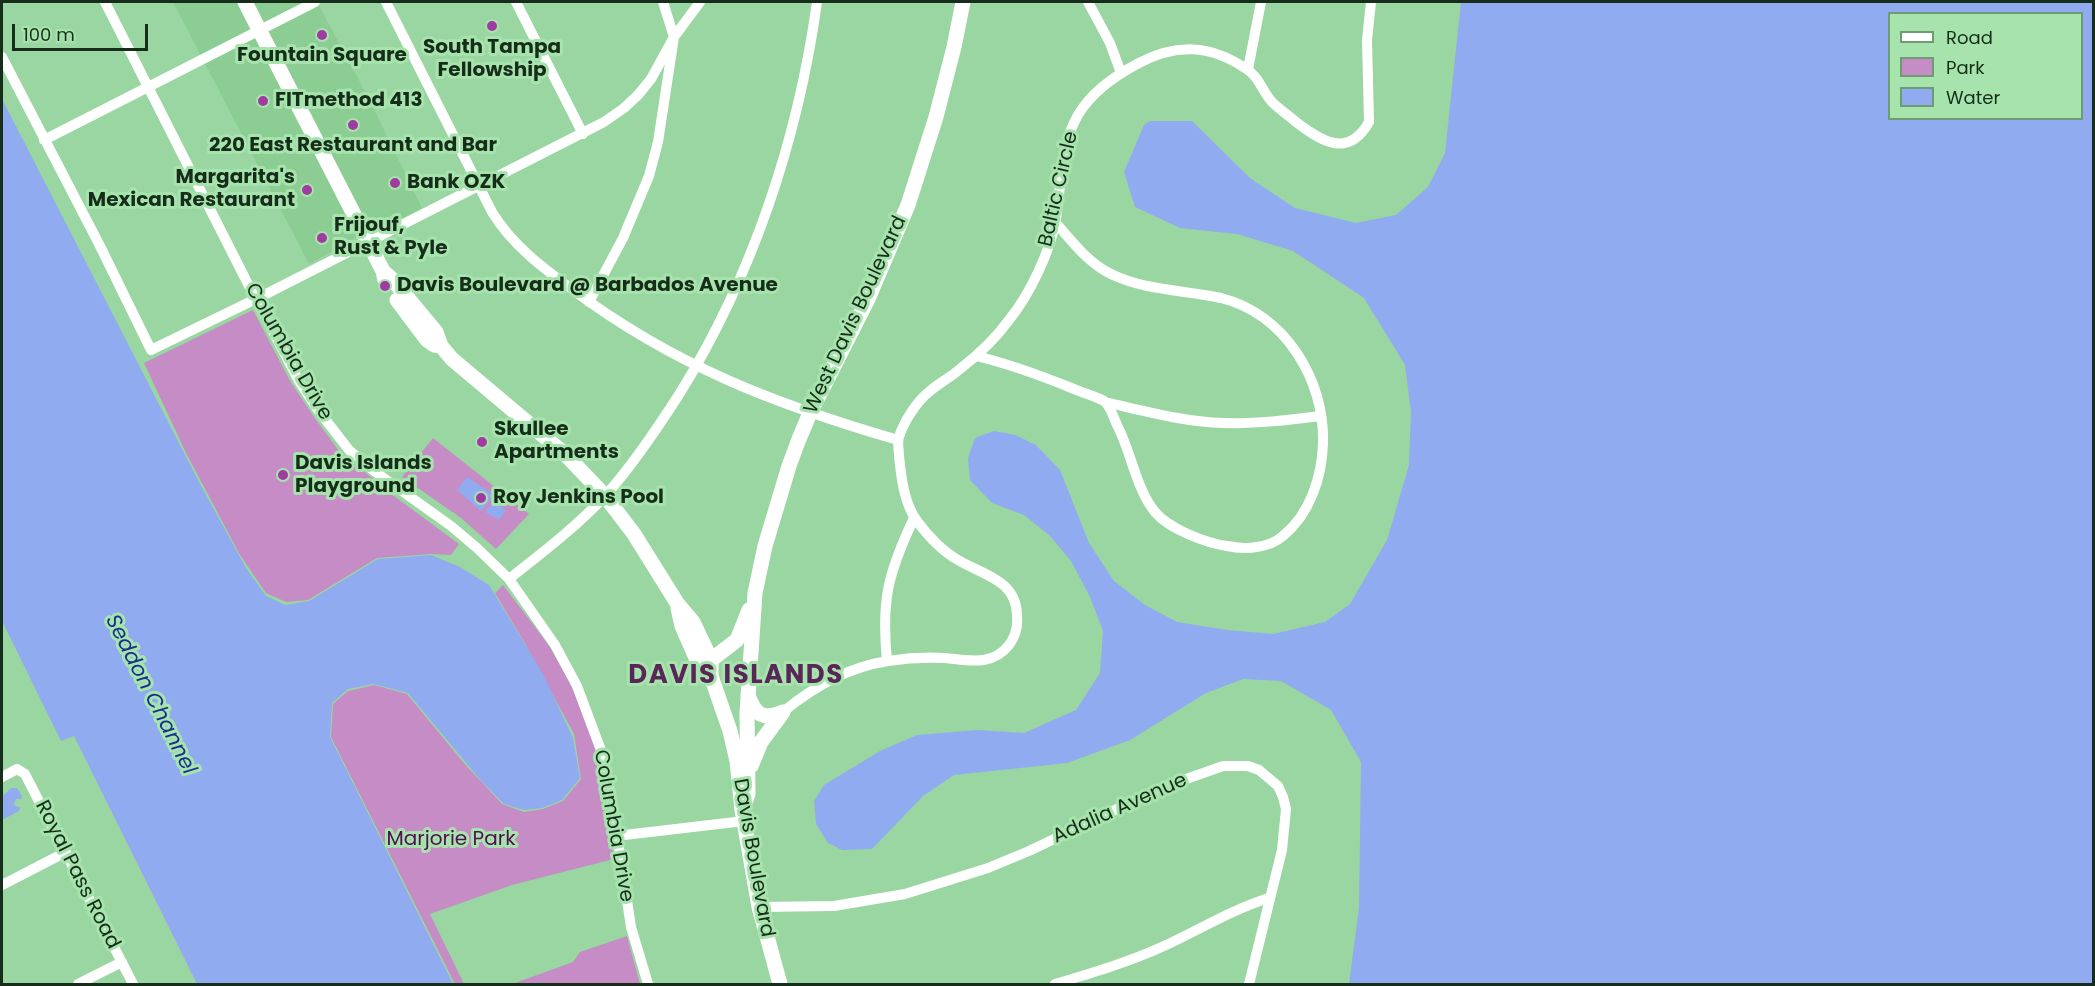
<!DOCTYPE html>
<html>
<head>
<meta charset="utf-8">
<style>
	body { margin:0 }
	#map { position:relative; width:2095px; height:986px; overflow:hidden; background:#9ad6a1; font-family:Poppins,sans-serif }
	canvas { display:block }
	.frame { position:absolute; inset:0; border:3px solid #162e19; pointer-events:none }
	.legend { position:absolute; left:1888px; top:12px; width:195px; height:108px; box-sizing:border-box; background:#a7e3ad; border:2px solid #6d9b72; margin:0; padding:8px 10px; list-style:none; font-size:18px; color:#162e19 }
	.legend li { display:flex; align-items:center; gap:12px; height:30px }
	.legend b { width:30px; border:2px solid #6d9b72 }
	.scale { position:absolute; left:12px; top:24px; width:136px; height:27px; box-sizing:border-box; border:3px solid #162e19; border-top:0; padding-left:8px; font-size:18px; line-height:21px; white-space:nowrap; color:#162e19; -webkit-text-stroke:4px #a7e3ad; paint-order:stroke }
</style>
</head>
<body>
<div id="map">
<canvas width="2095" height="986"></canvas>
<div class="frame"></div>
<ul class="legend">
<li><b style="height:8px;background:#fff"></b>Road</li>
<li><b style="height:16px;background:#c68cc5"></b>Park</li>
<li><b style="height:16px;background:#90abf0"></b>Water</li>
</ul>
<div class="scale">100 m</div>
</div>
<script>
const ctx = document.querySelector('canvas').getContext('2d');
ctx.lineJoin = 'round';
function paint(path, color) { ctx.fillStyle = color; ctx.fill(path, 'evenodd'); }
function stroke(path, color, width, dash) { ctx.strokeStyle = color; ctx.lineWidth = width; ctx.lineCap = dash ? 'butt' : 'round'; ctx.setLineDash(dash || []); ctx.stroke(path); }
function write(font, color, halo, rows, align = 'center') {
  ctx.font = font + ' Poppins,sans-serif'; ctx.lineWidth = 6; ctx.setLineDash([]); ctx.textBaseline = 'middle'; ctx.strokeStyle = halo; ctx.fillStyle = color; for (const [text, x, y, turn = 0] of rows) {
    ctx.save(); ctx.translate(x, y); ctx.rotate((+turn || 0) * Math.PI / 180); ctx.textAlign = isNaN(turn) ? turn : align; if (halo) ctx.strokeText(text, 0, 0); ctx.fillText(text, 0, 0); ctx.restore();
  }
}
const built = new Path2D(`
	M 173,2 L 317,2 L 369,99 L 422,208 L 381,229 L 357,237 L 309,264 Z`);
const green = new Path2D(`
	M 253,310 L 290,381 L 314,417 L 339,451 L 394,496 L 459,544 L 451,555 L 431,554 L 377,558 L 308,600 L 286,602 L 266,593 L 240,555 L 186,453 L 144,363 Z
	M 433,438 L 529,514 L 496,549 L 461,518 L 402,477 Z
	M 503,585 L 550,647 L 572,687 L 598,754 L 614,859 L 512,885 L 430,914 L 464,984 L 455,984 L 331,737 L 333,704 L 348,691 L 374,685 L 407,694 L 463,762 L 502,804 L 524,812 L 543,809 L 563,801 L 581,779 L 574,734 L 523,640 L 495,593 Z
	M 627,936 L 640,984 L 512,984 L 573,962 L 580,952 Z`);
const water = new Path2D(`
	M 1461,2 L 2093,2 L 2093,984 L 1349,984 L 1359,908 L 1361,762 L 1331,710 L 1281,681 L 1243,679 L 1206,693 L 1130,740 L 1067,763 L 954,775 L 923,796 L 872,849 L 842,850 L 828,843 L 816,824 L 814,801 L 824,785 L 880,751 L 917,735 L 978,730 L 1024,733 L 1076,710 L 1100,673 L 1103,631 L 1090,597 L 1071,561 L 1050,536 L 1024,515 L 992,503 L 970,480 L 968,458 L 975,438 L 994,431 L 1015,435 L 1036,445 L 1060,470 L 1089,543 L 1114,581 L 1145,605 L 1177,622 L 1227,630 L 1273,634 L 1325,622 L 1350,604 L 1387,540 L 1409,465 L 1411,412 L 1405,365 L 1364,298 L 1293,251 L 1237,234 L 1180,228 L 1135,207 L 1124,172 L 1144,125 L 1150,121 L 1192,121 L 1250,178 L 1295,208 L 1356,223 L 1396,215 L 1428,187 L 1445,153 ZM 1890,14 L 2082,14 L 2082,118 L 1890,118 Z
	M 2,99 L 199,482 L 246,568 L 266,596 L 285,605 L 309,601 L 378,559 L 431,555 L 460,567 L 489,585 L 543,674 L 573,738 L 580,778 L 562,800 L 542,808 L 524,810 L 504,804 L 482,782 L 408,693 L 373,684 L 348,689 L 332,703 L 330,737 L 453,984 L 197,984 L 74,736 L 61,741 L 2,621 Z
	M 467,477 L 494,495 L 481,511 L 457,490 Z
	M 495,500 L 506,511 L 499,520 L 485,512 Z
	M 12,788 L 17,788 L 22,796 L 21,799 L 16,799 L 14,803 L 15,806 L 20,807 L 19,811 L 2,820 L 2,796 Z`);
const street = new Path2D(`
	M 105,2 L 251,290 L 299,381 L 318,410 L 349,450 L 374,471 L 451,526 L 477,548 L 509,579 L 555,645 L 577,686 L 602,753 L 612,802 L 631,927 L 648,984
	M 386,2 L 492,212 C 512,245 543,268 573,290 C 675,366 777,405 898,440
	M 516,2 L 583,134
	M 1088,2 L 1110,43 L 1121,73
	M 2,57 L 99,244 L 151,350 L 266,294 L 604,122 L 624,108 L 638,95 L 651,79 L 674,37 L 700,2
	M 1248,69 L 1261,2
	M 44,140 L 315,2
	M 589,302 L 623,238 L 649,176 L 658,142 L 674,37 L 663,2
	M 976,356 C 1010,364 1042,376 1074,389 C 1083,393 1096,396 1104,401 C 1110,405 1114,418 1117,425 C 1131,451 1136,489 1155,512 C 1169,529 1206,543 1227,546 C 1246,550 1269,548 1283,536 C 1310,514 1322,477 1323,443 C 1325,380 1285,314 1221,298 C 1185,290 1146,291 1111,274 C 1088,263 1072,241 1055,222
	M 1105,402 C 1144,411 1184,422 1224,423 C 1256,424 1289,420 1321,416
	M 509,579 C 542,553 576,527 605,496 C 633,465 657,429 680,393 C 753,275 798,139 817,2
	M 887,661 C 881,600 888,573 914,518
	M 783,712 C 813,687 849,667 888,661 C 907,658 926,657 945,658 C 967,660 992,667 1009,645 C 1015,637 1018,626 1017,616 C 1017,580 983,575 958,560 C 942,551 928,536 917,521 C 904,504 901,476 899,456 C 899,449 897,443 899,437 C 904,421 917,401 930,391 C 939,383 951,377 960,369 C 978,355 996,338 1009,320 C 1030,294 1050,252 1056,219 C 1062,183 1059,148 1078,115 C 1091,93 1116,75 1139,63 C 1177,43 1210,45 1245,68 C 1259,76 1262,91 1272,102 C 1279,109 1288,115 1296,122 C 1321,141 1348,159 1369,122 L 1367,40 L 1371,2
	M 2,777 L 17,769 L 25,774 L 133,984
	M 616,836 L 744,821
	M 2,885 L 66,852
	M 759,907 L 834,906 L 905,894 L 988,868 L 1029,851 L 1161,788 L 1223,766 L 1248,766 L 1259,770 L 1278,786 L 1283,797 L 1286,809 L 1282,850 L 1249,984
	M 78,984 L 122,962
	M 1055,984 C 1092,973 1129,962 1164,946 C 1199,930 1233,909 1269,898`);
const secondary = new Path2D(`
	M 245,2 L 383,271 L 385,280
	M 383,271 L 392,279 L 436,332 L 441,346 L 452,359 L 566,455 L 605,496 L 634,534 L 677,603 L 693,622 L 711,660 L 711,676 L 730,731 L 737,761 L 742,810 L 759,907 L 780,984
	M 397,300 L 427,340 L 434,345 L 441,346
	M 678,608 L 682,626 L 700,667 L 711,676
	M 711,660 L 737,640 L 749,610
	M 748,695 C 755,714 762,721 783,712
	M 751,766 L 761,742 L 783,712
	M 742,810 L 748,794 L 747,713 L 755,593 L 765,546 L 789,466 L 799,439 L 810,413 L 868,299 L 908,205 L 936,117 L 954,47 L 963,2`);
const markers = [
	[492,26,6,"#a03ca1"],
	[322,35,6,"#a03ca1"],
	[263,101,6,"#a03ca1"],
	[353,125,6,"#a03ca1"],
	[395,183,6,"#a03ca1"],
	[307,190,6,"#a03ca1"],
	[322,238,6,"#a03ca1"],
	[385,286,6,"#a03ca1"],
	[482,442,6,"#a03ca1"],
	[283,475,6,"#a03ca1"],
	[481,498,6,"#a03ca1"]
];
const poiNames = [
	["South Tampa",492,48,"center"],
	["Fellowship",492,71,"center"],
	["Fountain Square",322,56,"center"],
	["FITmethod 413",275,101],
	["220 East Restaurant and Bar",353,146,"center"],
	["Margarita's",295,178,"right"],
	["Mexican Restaurant",295,201,"right"],
	["Bank OZK",407,183],
	["Frijouf,",334,226],
	["Rust & Pyle",334,249],
	["Davis Boulevard @ Barbados Avenue",397,286],
	["Skullee",494,430],
	["Apartments",494,453],
	["Davis Islands",295,464],
	["Playground",295,487],
	["Roy Jenkins Pool",493,498]
];
const streetNames = [
	["Baltic Circle",1059,189,-77],
	["West Davis Boulevard",856,315,-65],
	["Columbia Drive",288,352,60],
	["Adalia Avenue",1120,809,-24],
	["Columbia Drive",613,826,80],
	["Davis Boulevard",753,858,80],
	["Royal Pass Road",77,875,63]
];
const parkNames = [
	["Marjorie Park",451,840]
];
const waterNames = [
	["Seddon Channel",150,695,63]
];
const districtNames = [
	["DAVIS ISLANDS",736,676]
];
paint(built, '#8ccd93');
paint(green, '#c68cc5');
paint(water, '#90abf0');
stroke(street, '#fff', 10);
stroke(secondary, '#fff', 15);
for (const [x, y, r, color] of markers) { const dot = new Path2D(); dot.arc(x, y, r, 0, 2 * Math.PI); ctx.fillStyle = color; ctx.fill(dot); stroke(dot, '#a7e3ad', 2); }
write('bold 20px', '#162e19', '#a7e3ad', poiNames, 'left');
write('20px', '#162e19', '#a7e3ad', streetNames);
write('20px', '#510e52', '#a7e3ad', parkNames);
write('italic 21px', '#1a3090', '#a7e3ad', waterNames);
ctx.letterSpacing = '1.5px';
write('bold 26px', '#582758', '#a7e3ad', districtNames);
ctx.letterSpacing = '0px';
</script>
</body>
</html>
